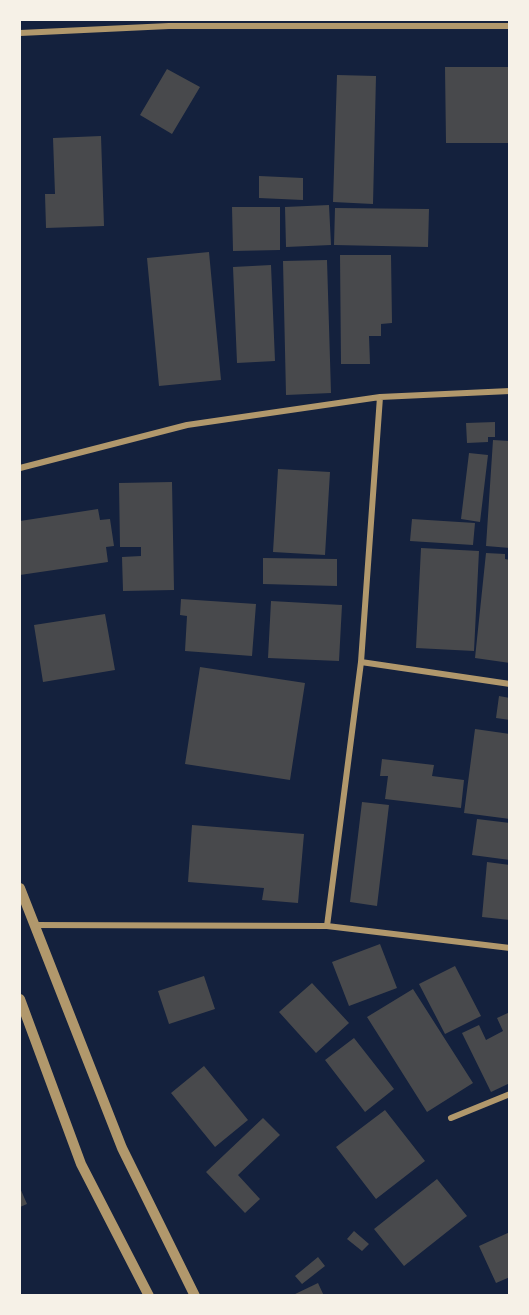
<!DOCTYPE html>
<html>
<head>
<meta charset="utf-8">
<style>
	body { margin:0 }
	#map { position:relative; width:529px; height:1315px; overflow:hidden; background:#14213d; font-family:"Open Sans",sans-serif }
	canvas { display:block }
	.frame { position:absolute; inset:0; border:21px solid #f6f1e7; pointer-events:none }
</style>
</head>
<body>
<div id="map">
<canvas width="529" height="1315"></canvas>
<div class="frame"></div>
</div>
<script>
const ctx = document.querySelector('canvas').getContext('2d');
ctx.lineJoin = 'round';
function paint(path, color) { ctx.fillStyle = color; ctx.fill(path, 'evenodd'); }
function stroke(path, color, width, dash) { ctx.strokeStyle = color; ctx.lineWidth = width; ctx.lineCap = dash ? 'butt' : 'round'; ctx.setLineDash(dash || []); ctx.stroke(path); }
const building = new Path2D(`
	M 445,67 L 508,67 L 509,143 L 446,143 Z
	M 167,69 L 200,87 L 172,134 L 140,115 Z
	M 337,75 L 376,76 L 373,204 L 333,202 Z
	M 101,136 L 104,226 L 46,228 L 45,194 L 55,194 L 53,138 Z
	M 259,176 L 303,178 L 303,200 L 259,198 Z
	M 329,205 L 331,245 L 286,247 L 285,207 Z
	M 232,207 L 280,207 L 280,250 L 233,251 Z
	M 335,208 L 429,209 L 428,247 L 334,245 Z
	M 209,252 L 221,380 L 159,386 L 147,258 Z
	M 340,255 L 391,255 L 392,323 L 381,324 L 381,336 L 369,336 L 370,364 L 341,364 Z
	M 327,260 L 331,393 L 286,395 L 283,261 Z
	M 271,265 L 275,361 L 237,363 L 233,267 Z
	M 495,422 L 495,437 L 488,437 L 488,442 L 467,443 L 466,423 Z
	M 493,440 L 510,441 L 510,548 L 486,546 Z
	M 469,453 L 488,455 L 480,522 L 461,519 Z
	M 278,469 L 330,472 L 325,555 L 273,552 Z
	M 172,482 L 174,590 L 123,591 L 122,557 L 141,556 L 141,547 L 120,547 L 119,483 Z
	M 98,509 L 100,520 L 110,519 L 114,546 L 106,547 L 108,562 L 20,575 L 20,521 Z
	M 412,519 L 475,523 L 473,545 L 410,541 Z
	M 421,548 L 479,551 L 474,651 L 416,648 Z
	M 486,553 L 505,554 L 505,559 L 510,560 L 510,663 L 475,658 Z
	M 263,558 L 337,559 L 337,586 L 263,584 Z
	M 181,599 L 256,604 L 252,656 L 185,651 L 187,616 L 180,615 Z
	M 271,601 L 342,605 L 339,661 L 268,658 Z
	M 105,614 L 115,670 L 43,682 L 34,625 Z
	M 200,667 L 305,683 L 290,780 L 185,764 Z
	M 499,696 L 510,698 L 510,720 L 496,718 Z
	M 475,729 L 510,734 L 510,819 L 464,813 Z
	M 382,759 L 434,765 L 432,776 L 464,780 L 461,808 L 385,799 L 388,776 L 380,776 Z
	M 362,802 L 389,805 L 377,906 L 350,902 Z
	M 477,819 L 510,823 L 510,860 L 472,855 Z
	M 192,825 L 304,834 L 298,903 L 262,900 L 264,888 L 188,882 Z
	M 487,862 L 510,865 L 510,920 L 482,917 Z
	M 380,944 L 397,988 L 349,1006 L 332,962 Z
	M 455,966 L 481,1016 L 445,1034 L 419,984 Z
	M 204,976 L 215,1009 L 169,1024 L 158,991 Z
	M 312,983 L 349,1023 L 316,1053 L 279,1012 Z
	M 413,989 L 473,1083 L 427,1112 L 367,1017 Z
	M 510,1012 L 510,1083 L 491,1092 L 462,1033 L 479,1025 L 486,1040 L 503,1031 L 497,1018 Z
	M 354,1038 L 394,1089 L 365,1112 L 325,1060 Z
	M 204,1066 L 248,1120 L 215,1147 L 171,1093 Z
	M 385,1110 L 425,1161 L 376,1199 L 336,1147 Z
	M 263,1118 L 280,1135 L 238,1175 L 260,1199 L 245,1213 L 206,1172 Z
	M 437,1179 L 467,1216 L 404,1266 L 374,1229 Z
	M 20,1188 L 27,1204 L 20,1207 Z
	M 354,1231 L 369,1244 L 362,1251 L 347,1239 Z
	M 510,1232 L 510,1277 L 496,1283 L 479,1246 Z
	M 318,1257 L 325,1266 L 302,1284 L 295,1276 Z
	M 318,1283 L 324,1296 L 291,1296 Z`);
const minor = new Path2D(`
	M 20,33 L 169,26 L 510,26
	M 20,468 L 187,425 L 380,397 L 510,391
	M 361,662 L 510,684
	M 34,925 L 327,926 L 510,948
	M 327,926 L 361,662 L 380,397
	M 451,1118 L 510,1094`);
const tertiary = new Path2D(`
	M 20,888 L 122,1148 L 195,1296
	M 20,999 L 81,1164 L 149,1296`);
paint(building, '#48494c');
stroke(minor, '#b1986c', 6);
stroke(tertiary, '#b1986c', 10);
</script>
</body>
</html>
